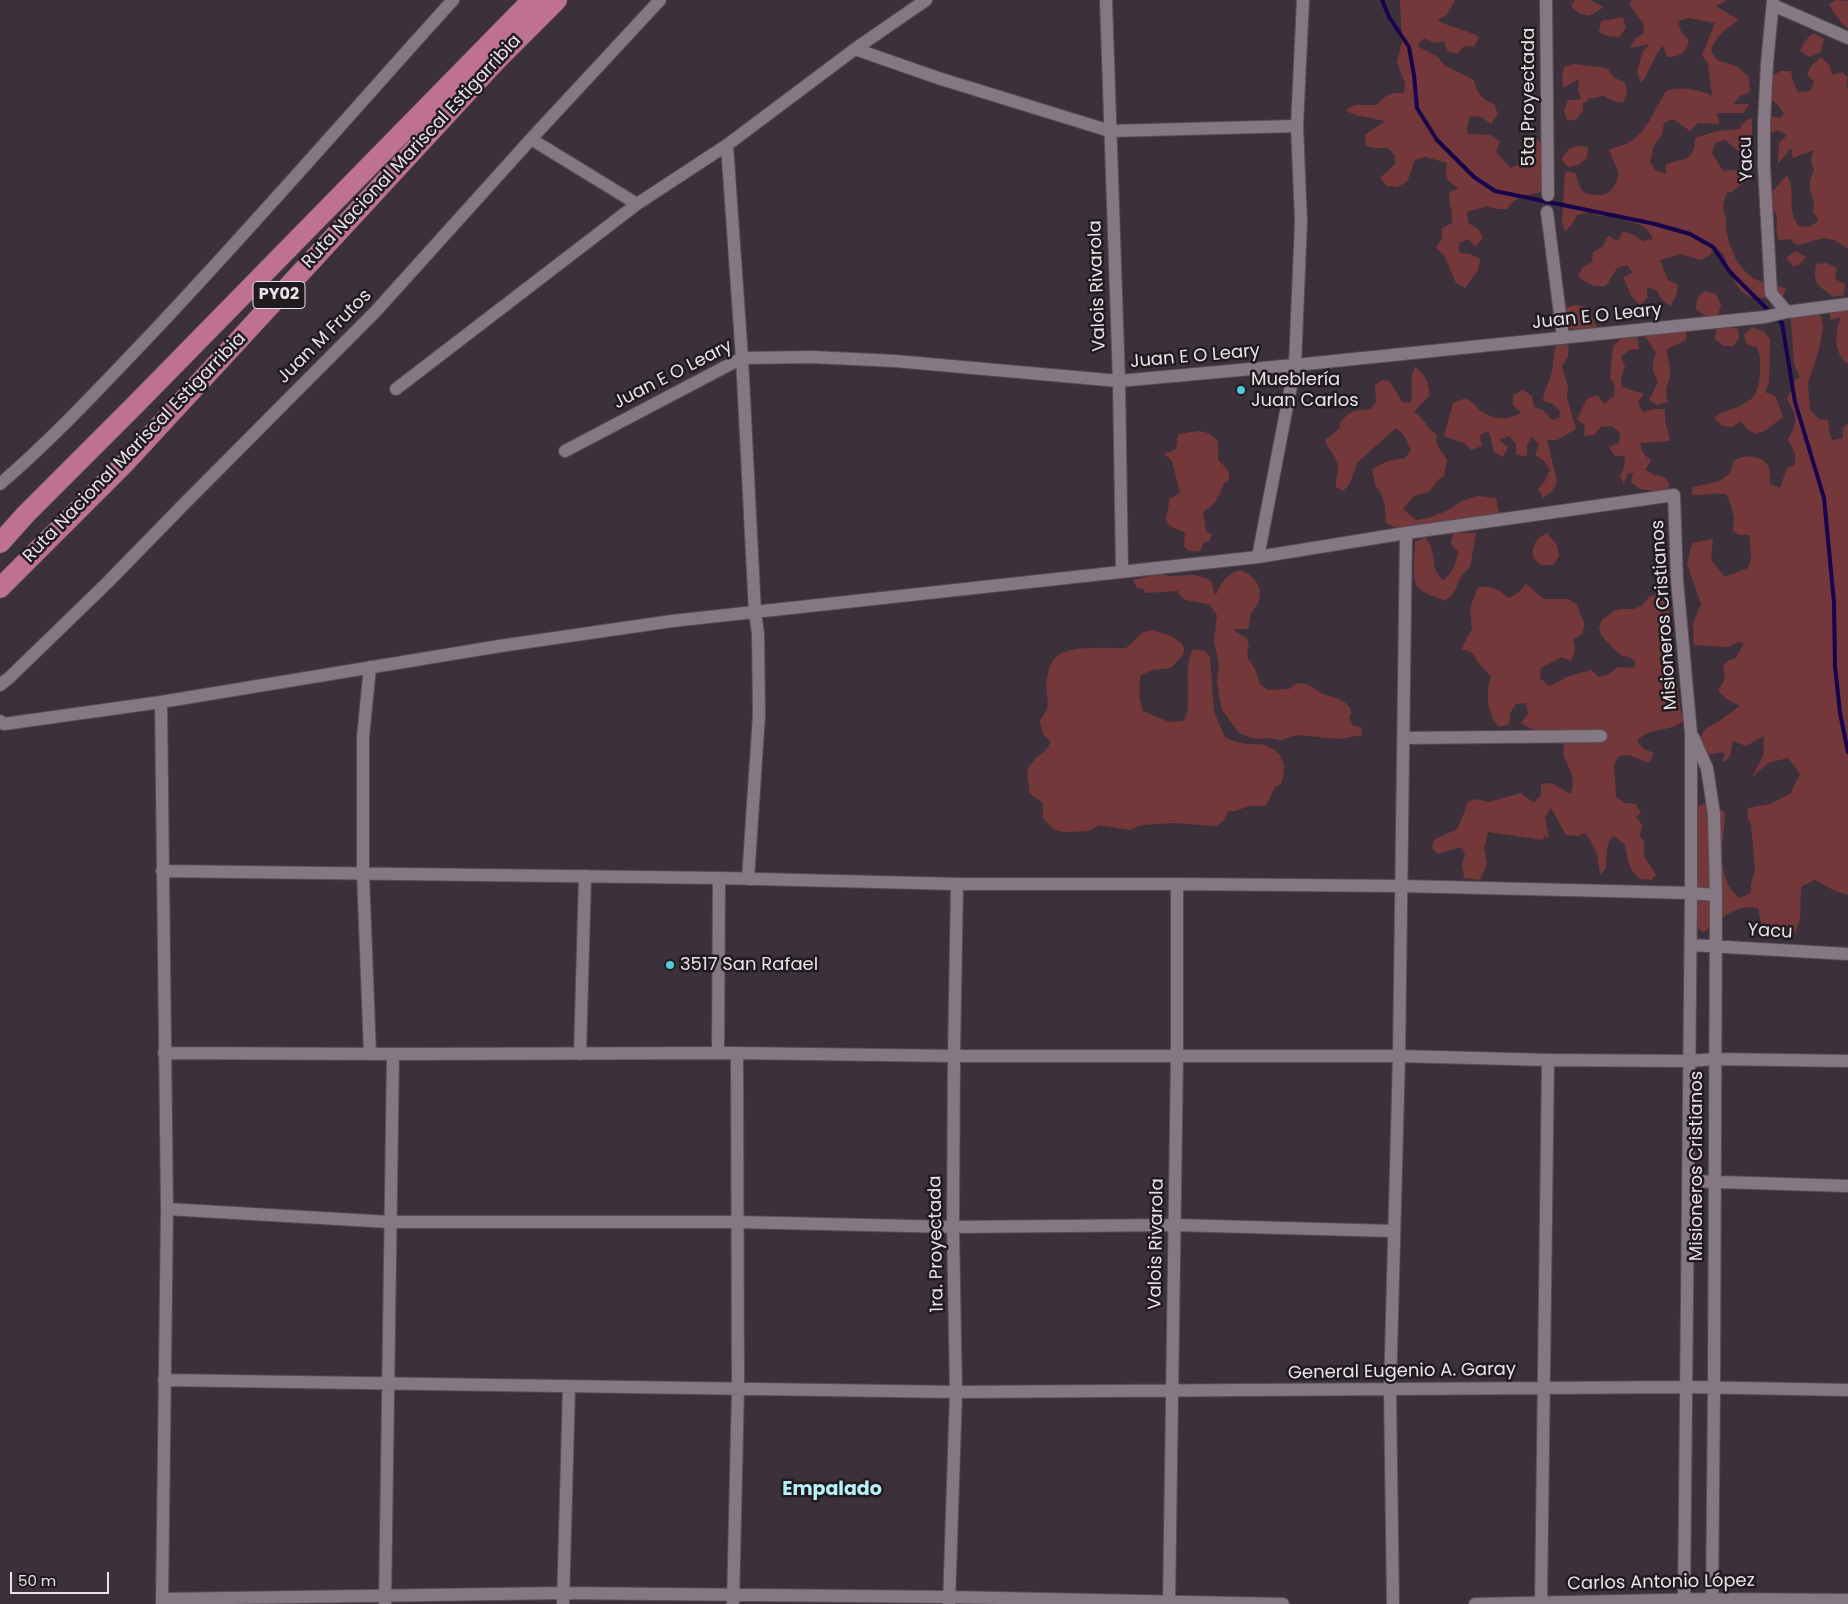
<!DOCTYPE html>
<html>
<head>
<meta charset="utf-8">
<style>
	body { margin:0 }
	#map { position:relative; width:1848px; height:1604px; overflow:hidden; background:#3c313a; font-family:Poppins,sans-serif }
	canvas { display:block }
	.scale { position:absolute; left:10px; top:1572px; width:99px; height:22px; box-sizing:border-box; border:2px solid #eae2e8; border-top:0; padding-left:6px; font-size:15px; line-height:18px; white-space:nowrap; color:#eae2e8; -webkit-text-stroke:4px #201b1f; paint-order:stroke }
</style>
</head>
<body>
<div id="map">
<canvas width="1848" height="1604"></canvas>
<div class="scale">50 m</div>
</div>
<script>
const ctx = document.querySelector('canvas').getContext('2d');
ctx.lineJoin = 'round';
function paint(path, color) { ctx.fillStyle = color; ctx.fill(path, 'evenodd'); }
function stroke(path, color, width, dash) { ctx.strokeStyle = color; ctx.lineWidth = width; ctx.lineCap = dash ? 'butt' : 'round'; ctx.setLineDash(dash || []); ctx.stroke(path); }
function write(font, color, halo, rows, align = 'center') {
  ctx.font = font + ' Poppins,sans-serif'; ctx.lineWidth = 5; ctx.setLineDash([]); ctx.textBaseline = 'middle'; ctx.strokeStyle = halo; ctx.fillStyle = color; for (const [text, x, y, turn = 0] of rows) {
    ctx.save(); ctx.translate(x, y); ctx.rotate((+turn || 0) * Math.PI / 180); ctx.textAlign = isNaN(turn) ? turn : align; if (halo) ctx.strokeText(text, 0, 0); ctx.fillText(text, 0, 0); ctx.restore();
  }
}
const green = new Path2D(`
	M 1400,0 L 1455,0 L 1447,15 L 1437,20 C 1451,28 1465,29 1479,37 L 1474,47 L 1464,46 L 1457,54 L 1447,51 L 1444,41 L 1434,43 L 1424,38 L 1417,46 L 1437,56 L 1444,65 L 1474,80 C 1477,93 1481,99 1494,104 L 1498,114 L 1491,124 L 1481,117 L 1470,116 L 1467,127 L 1468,134 L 1490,135 L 1500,141 L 1496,152 L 1511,168 L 1521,163 L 1525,142 L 1535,138 L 1544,145 C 1539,158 1542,177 1542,192 C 1527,195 1516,196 1507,209 L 1497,209 L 1487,206 L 1467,212 L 1468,223 L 1478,229 L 1483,238 L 1475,247 L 1469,239 L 1459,243 L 1459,253 L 1470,254 L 1480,259 L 1478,270 L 1465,288 L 1456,283 L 1444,255 L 1436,248 L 1442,238 L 1442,228 L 1452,223 C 1453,212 1449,203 1449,192 L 1459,188 C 1446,181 1445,177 1447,163 L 1426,157 L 1415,160 L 1407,182 L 1397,187 L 1387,186 L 1380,178 L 1395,164 L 1395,155 L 1387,148 L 1377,148 L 1366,146 L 1365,135 L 1385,121 L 1355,115 L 1345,110 L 1355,105 L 1377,105 C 1385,95 1391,92 1404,93 L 1405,83 L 1397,62 L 1402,42 Z
	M 1575,0 L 1592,0 L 1593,2 L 1604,7 L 1589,16 L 1579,13 L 1571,6 Z
	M 1631,0 L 1727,0 L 1716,6 L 1739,20 C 1725,29 1716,35 1711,51 L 1717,60 L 1738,67 L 1749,77 L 1750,92 L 1740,96 L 1734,104 L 1749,104 L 1744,113 L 1717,113 L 1719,124 L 1698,123 L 1690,131 L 1673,119 L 1664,123 L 1662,135 L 1654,145 L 1650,162 L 1656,171 L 1666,174 L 1666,164 L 1688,158 L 1694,149 L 1695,138 L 1717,131 L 1739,129 L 1746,120 L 1752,118 C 1752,134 1754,143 1741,153 L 1725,140 L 1715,143 L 1712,153 L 1723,171 L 1749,169 L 1748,179 L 1732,192 L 1727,193 C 1724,200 1721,209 1726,216 C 1724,237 1735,266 1753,278 C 1763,284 1776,284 1786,289 L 1782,299 L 1749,297 L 1741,291 L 1735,282 L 1723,254 L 1715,246 L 1710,255 L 1701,260 L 1681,254 L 1660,260 L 1668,280 L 1678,285 L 1676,296 L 1670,306 L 1662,300 L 1657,291 L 1647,287 L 1647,298 L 1640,305 L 1632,297 L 1623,277 L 1633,273 L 1627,265 L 1617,268 L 1606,286 C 1594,287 1587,285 1578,276 L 1583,267 L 1592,262 L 1593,252 L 1602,247 L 1608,236 L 1618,241 L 1623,231 L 1634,235 L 1643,241 L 1653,239 L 1648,230 L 1639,224 L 1609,216 L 1599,216 L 1588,212 L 1577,215 L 1572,224 L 1565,232 L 1562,222 L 1565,171 L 1576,173 L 1578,184 L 1584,193 C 1606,198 1612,195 1619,174 L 1609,150 C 1615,147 1622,146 1628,143 C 1648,132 1654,109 1666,91 C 1681,86 1698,89 1712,96 L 1708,64 L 1702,55 L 1715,23 L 1688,18 L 1678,21 L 1681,32 L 1689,40 C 1686,53 1680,57 1667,57 L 1663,46 C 1652,57 1651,71 1641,83 L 1637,72 L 1643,51 L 1650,44 L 1630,48 L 1635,39 L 1644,33 L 1643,23 L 1630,5 Z
	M 1835,0 L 1848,1 L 1848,29 L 1841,22 L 1829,5 Z
	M 1623,17 L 1626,28 L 1619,37 L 1608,36 L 1599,32 L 1601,21 Z
	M 1813,33 L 1824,39 L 1820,53 L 1810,57 L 1800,51 L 1805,41 Z
	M 1821,57 L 1829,65 L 1833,75 L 1843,72 L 1848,78 L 1846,88 L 1848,87 L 1848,249 C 1823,231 1823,240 1797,245 L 1789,239 L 1779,240 C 1775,231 1777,229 1777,220 C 1777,213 1772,207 1768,201 L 1772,192 L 1787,175 C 1797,194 1785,208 1799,226 L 1810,227 L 1819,220 L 1813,212 L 1814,200 L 1810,191 L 1810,180 L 1814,170 L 1811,160 L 1813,150 L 1793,158 L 1791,148 L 1778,164 L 1779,143 L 1787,135 L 1777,130 L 1772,133 L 1766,115 L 1780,118 L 1784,114 L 1778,105 L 1770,98 L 1773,88 L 1771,77 L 1780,71 L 1791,71 L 1793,82 L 1798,92 L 1810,91 L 1814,82 L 1807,74 L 1812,65 Z
	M 1574,64 L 1607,68 L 1614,78 L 1625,82 L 1627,93 L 1623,103 L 1613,101 L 1604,96 L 1587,99 L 1588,101 L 1583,103 L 1583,110 L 1577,119 L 1567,121 L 1564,110 L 1568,100 L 1579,100 L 1581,97 L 1578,90 L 1579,79 L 1563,88 L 1562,77 L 1564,67 Z
	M 1577,146 L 1588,147 L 1587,158 L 1578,165 L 1568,167 L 1561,159 L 1568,150 Z
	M 1796,251 L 1806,257 L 1799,265 L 1793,266 L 1786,258 Z
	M 1827,263 L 1837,268 L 1835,279 L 1845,284 L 1844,295 L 1834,297 C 1819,286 1812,284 1816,264 Z
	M 1704,291 L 1716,294 L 1721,305 L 1718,315 L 1708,317 L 1696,310 L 1697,299 Z
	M 1575,305 L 1587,307 L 1597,327 L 1578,330 L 1568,328 L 1564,308 Z
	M 1848,306 L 1848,364 C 1833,353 1835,333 1841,317 L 1830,320 L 1830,309 Z
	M 1812,309 L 1821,316 L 1823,327 L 1819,350 L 1808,383 L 1810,410 L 1819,419 L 1828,420 L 1829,430 L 1832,440 L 1843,438 L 1843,428 L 1848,423 L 1848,895 L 1833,890 L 1815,880 L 1802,886 C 1798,903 1806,926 1789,938 L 1762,929 L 1758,908 C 1736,904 1720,919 1704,932 L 1698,929 L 1694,916 L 1696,873 L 1685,831 C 1685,818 1695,802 1711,804 C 1716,805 1721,810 1725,813 C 1724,840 1714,879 1740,898 L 1751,893 L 1751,884 L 1755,870 L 1751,825 L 1747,816 L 1748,808 L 1770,804 L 1790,794 L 1800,774 L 1788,758 L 1768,763 L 1752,777 L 1763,756 L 1764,736 L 1746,746 L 1733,741 L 1730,756 L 1725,761 L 1722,761 L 1725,755 L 1722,752 L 1705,755 L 1695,748 L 1705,729 L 1718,722 L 1740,706 L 1728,700 L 1718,691 L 1725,679 L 1723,665 L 1729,660 L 1736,658 L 1744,643 L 1739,642 L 1728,647 L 1694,645 L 1693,623 L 1701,604 L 1687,564 L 1692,543 L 1713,539 L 1711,560 L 1725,577 L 1748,568 C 1754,556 1749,547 1750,535 L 1739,535 L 1733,531 L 1734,517 L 1729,499 L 1725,494 C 1713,492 1701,497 1691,494 L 1693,487 C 1710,483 1731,483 1733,462 C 1741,454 1764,454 1769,468 C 1771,472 1769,479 1770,484 L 1780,488 L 1787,468 L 1794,465 C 1798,455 1793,450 1788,440 C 1799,419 1797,418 1787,399 L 1796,379 L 1800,378 L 1794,364 L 1791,320 L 1792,310 Z
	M 1727,327 L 1738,329 L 1739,337 L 1734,346 L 1724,346 L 1715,339 L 1716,329 Z
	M 1752,327 L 1763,331 L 1770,339 L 1769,382 L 1765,392 L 1775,396 L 1783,417 L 1766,430 L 1756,434 L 1747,429 L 1740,421 L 1732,427 L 1722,426 L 1714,418 C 1724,409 1725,413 1735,408 C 1755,400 1758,394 1760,373 C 1760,363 1761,356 1757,347 L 1746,344 L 1744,334 Z
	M 1631,330 L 1638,339 L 1639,349 L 1629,350 L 1621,357 L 1625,367 L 1621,377 L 1622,387 L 1644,394 L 1638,402 L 1643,412 L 1654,409 L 1665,409 L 1665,420 L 1670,441 L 1640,443 L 1643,453 L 1651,461 L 1645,470 L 1654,475 L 1665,477 L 1670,486 L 1661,492 L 1640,489 L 1631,482 L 1633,472 L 1627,474 L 1624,485 L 1620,476 L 1624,467 L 1625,456 L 1615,456 L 1609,447 L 1619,443 L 1620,433 L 1612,426 L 1601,427 L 1594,435 L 1584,436 L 1585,426 L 1577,419 L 1587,399 L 1597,395 L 1604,404 L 1614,396 L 1615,386 L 1610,378 L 1613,346 Z
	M 1686,330 L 1686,340 L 1667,349 C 1667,357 1670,363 1670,370 C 1671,383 1663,385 1668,402 L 1658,405 L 1649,400 L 1658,382 C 1652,371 1651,364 1656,353 L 1644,335 Z
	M 1560,340 L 1569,346 L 1568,356 L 1562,367 L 1568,387 L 1567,398 L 1576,429 L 1557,440 L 1547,440 L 1557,481 L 1553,491 L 1543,498 L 1538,489 L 1545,481 L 1550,470 L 1544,461 L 1535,455 L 1539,444 L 1532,437 L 1527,445 L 1527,456 L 1516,455 L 1516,444 L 1509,436 L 1499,440 L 1508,447 L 1503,457 L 1494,452 L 1489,431 L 1480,435 L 1482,446 L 1471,450 L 1464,443 L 1444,436 L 1453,403 C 1456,402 1461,399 1464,399 C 1472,399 1475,406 1480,410 C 1493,420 1506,421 1521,413 L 1513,405 L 1513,395 L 1523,390 L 1532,396 L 1534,407 L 1544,411 L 1552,420 L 1559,418 L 1560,411 L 1553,404 L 1543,401 C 1544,390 1550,382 1552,371 C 1555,357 1551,354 1560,340 Z
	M 1415,367 C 1425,374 1430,384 1429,396 L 1414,412 C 1424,417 1426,428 1437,435 L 1436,443 L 1447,460 L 1444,476 L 1439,479 L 1429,492 L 1414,496 L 1403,509 L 1416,520 L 1432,517 L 1448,510 L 1462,501 L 1478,496 L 1496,498 L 1499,514 L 1434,526 L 1417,525 L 1401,530 L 1386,523 L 1385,506 L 1380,491 L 1375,485 L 1372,469 L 1388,461 L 1405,458 L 1411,450 L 1403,434 L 1396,428 L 1358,462 L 1349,485 L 1343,491 L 1336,487 C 1335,478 1338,477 1338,470 C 1339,458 1328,450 1325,440 L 1339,429 L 1341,421 L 1347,415 L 1354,411 L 1371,409 L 1376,402 L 1375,385 L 1382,380 L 1390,382 L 1403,403 L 1411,402 C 1413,390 1409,378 1415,367 Z
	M 1199,431 L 1208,433 L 1218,441 L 1218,460 C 1225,467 1232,472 1228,481 L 1224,483 C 1220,495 1215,506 1203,512 L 1206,532 L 1212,534 L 1209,542 L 1204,542 L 1200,551 C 1194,552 1188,552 1184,546 L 1185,535 L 1184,532 C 1156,521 1169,522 1169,499 L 1180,493 L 1172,461 L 1164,454 L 1176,449 L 1178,434 Z
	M 1453,533 L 1476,533 L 1470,568 C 1454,579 1462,589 1445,601 C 1437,597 1423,594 1417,586 C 1412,578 1415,553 1415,542 L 1425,537 C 1427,540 1430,544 1431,547 C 1436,560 1431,572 1444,580 C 1453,572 1456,564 1458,552 L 1451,544 Z
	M 1547,533 L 1557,545 L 1559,556 L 1553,565 L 1541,565 L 1533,558 C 1532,545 1535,539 1547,533 Z
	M 1240,570 C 1253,575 1263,585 1259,600 C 1258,605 1253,609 1251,614 C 1249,619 1250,624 1248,629 L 1234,629 L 1234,631 L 1247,638 L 1249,646 L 1247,651 L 1248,659 L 1255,669 L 1260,684 L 1268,690 L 1289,689 L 1297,683 C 1308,684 1310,685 1318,691 C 1329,699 1339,694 1350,708 L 1351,713 L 1349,717 L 1353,726 L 1361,727 L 1362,735 L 1339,739 L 1298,735 L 1281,740 L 1268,738 L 1255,739 L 1239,733 L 1222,710 L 1220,701 L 1217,681 L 1219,665 L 1214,641 L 1217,615 L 1209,604 L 1185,600 L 1179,594 L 1178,591 L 1145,593 L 1144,589 L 1137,588 L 1133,580 L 1160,574 L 1169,576 L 1195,575 L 1206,578 L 1212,582 L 1213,590 L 1216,595 C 1220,583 1228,573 1240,570 Z
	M 1526,584 L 1544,599 L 1567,599 L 1577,604 L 1580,614 L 1585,624 L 1582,634 L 1573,640 L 1575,650 L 1571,661 L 1562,657 L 1541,668 L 1540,678 L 1549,686 L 1569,676 L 1591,670 L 1599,677 L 1609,674 L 1618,667 L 1634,668 L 1635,661 L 1629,657 L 1622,656 L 1616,651 L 1601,635 L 1599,627 L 1602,620 L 1614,611 L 1620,609 L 1634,609 L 1641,606 L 1650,596 L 1657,595 L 1668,604 L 1669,618 L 1661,638 L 1667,659 L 1666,664 L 1674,668 C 1679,686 1677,704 1684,721 C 1668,733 1650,726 1637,741 L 1644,749 L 1654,753 L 1649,763 L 1629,755 L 1619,756 L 1614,765 L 1616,797 L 1625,803 L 1636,804 L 1641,814 L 1636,816 L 1642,825 L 1640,836 L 1644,842 L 1644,856 L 1656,875 L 1651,880 L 1640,879 C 1628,870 1628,859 1625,845 L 1614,836 C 1605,842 1607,859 1606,869 L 1600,874 L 1597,854 L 1586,833 L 1577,836 L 1566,835 L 1551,808 L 1545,817 L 1549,838 L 1544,836 L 1543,840 L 1488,832 L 1484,848 L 1487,864 L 1480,880 L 1464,878 L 1462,863 L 1465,855 L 1461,847 L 1437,854 L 1432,848 L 1434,840 L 1457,829 L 1465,811 L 1467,803 L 1474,799 L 1489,802 L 1521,793 L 1534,803 L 1541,795 L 1541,784 L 1551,783 L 1571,794 L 1573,784 L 1572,774 L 1563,755 L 1564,744 L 1562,734 C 1546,729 1533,733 1521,723 L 1528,714 L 1526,703 L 1516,704 L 1510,713 L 1509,724 L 1499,727 C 1487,713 1485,694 1491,677 L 1477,661 L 1472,652 L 1461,649 L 1472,629 L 1470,608 L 1478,587 C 1492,586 1499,589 1508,598 L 1518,593 Z
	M 1153,630 L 1171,636 L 1182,644 L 1184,649 L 1183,655 L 1171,668 L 1152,670 L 1141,675 C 1138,687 1139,699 1143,711 L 1169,722 L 1183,721 C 1195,708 1181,669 1193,649 L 1205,651 L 1210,657 L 1214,712 L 1225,737 C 1232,741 1240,743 1248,744 C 1254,745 1262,743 1267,746 C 1285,753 1287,768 1281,784 L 1275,787 L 1266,806 L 1248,806 L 1236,811 L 1228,811 L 1225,819 L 1217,826 L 1173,823 L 1141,825 L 1130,830 L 1099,825 L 1089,831 L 1065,832 L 1054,830 L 1043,818 C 1043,799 1046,805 1030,794 L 1027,773 L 1028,768 L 1036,758 L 1045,751 L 1051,742 L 1043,734 L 1040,722 C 1041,717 1046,713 1047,709 C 1049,703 1045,686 1047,678 C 1048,671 1051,661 1057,656 C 1070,645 1109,648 1126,648 L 1143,632 Z`);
const stream = new Path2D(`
	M 1382,0 L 1389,17 L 1409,47 L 1414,75 L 1417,108 L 1437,140 L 1474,177 L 1495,191 L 1655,224 L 1690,234 L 1713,247 L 1730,272 L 1770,312
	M 1776,317 L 1782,323 L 1795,402 L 1824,498 L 1834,602 L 1835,666 L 1840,713 L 1848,752`);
const minor = new Path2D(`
	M 1106,0 L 1119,381 L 1122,570
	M 1546,0 L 1548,195
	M 1773,0 L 1767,64 L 1764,123 L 1764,167 L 1771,293 L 1787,312
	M 1773,5 L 1848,38
	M 855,49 L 938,78 L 1110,131 L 1297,126
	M 531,139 L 637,204
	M 727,145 L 742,358 L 755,612 L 758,634 L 759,715 L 748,879
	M 1547,212 L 1563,338
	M 396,389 L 637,204 L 727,145 L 855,49 L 926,0
	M 565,451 L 742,358 L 812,357 L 895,361 L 1119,381 L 1295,365 L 1765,317 L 1787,312 L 1848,304
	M 0,484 C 48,443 91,397 135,351 C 244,237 347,117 453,0
	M 1258,557 L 1295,365 L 1301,222 L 1297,126 L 1303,0
	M 370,667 L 363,737 L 363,874 L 370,1054
	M 0,685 L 10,677 L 108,582 L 186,502 L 376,311 L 531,139 L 660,0
	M 161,702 L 167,1209 L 162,1604
	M 0,721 L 4,724 L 161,702 L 500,646 L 672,621 L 1258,557 L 1406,533 L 1674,495 L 1677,580 L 1691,733 L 1691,893 L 1684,1604
	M 1693,737 L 1707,768 L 1714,814 L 1716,895 L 1714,1388 L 1712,1604
	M 1403,738 L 1601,736
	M 162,871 L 719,878 L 957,884 L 1177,884 L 1402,886 L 1691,893 L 1716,895
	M 1691,945 L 1848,954
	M 164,1053 L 393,1054 L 737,1053 L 954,1056 L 1399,1056 L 1548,1060 L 1689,1061 L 1715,1059 L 1848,1061
	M 718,1053 L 719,878
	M 580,1054 L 585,876
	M 1688,1181 L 1848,1186
	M 167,1209 L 390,1222 L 737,1222 L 953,1227 L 1174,1225 L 1393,1231
	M 164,1380 L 956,1392 L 1686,1387 L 1848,1390
	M 162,1599 L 563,1593 L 949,1597 L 1283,1604
	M 385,1604 L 393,1054
	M 563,1604 L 569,1387
	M 733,1604 L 738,1388 L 737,1053
	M 949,1604 L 956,1392 L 953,1227 L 954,1056 L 957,884
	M 1169,1604 L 1177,1055 L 1177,884
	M 1393,1604 L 1390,1390 L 1399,1056 L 1406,533
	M 1475,1604 L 1712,1599 L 1848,1600
	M 1541,1604 L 1548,1060`);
const trunk = new Path2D(`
	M 0,543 L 26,514 L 136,404 L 532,0
	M 0,588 L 125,463 L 497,60 L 557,0`);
const markers = [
	[1241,390,5,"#54cadd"],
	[670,965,5,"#54cadd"]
];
const shields = [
	[279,295,52]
];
const shieldNames = [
	["PY02",279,295]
];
const streetNames = [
	["5ta Proyectada",1529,97,-90],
	["Ruta Nacional Mariscal Estigarribia",412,152,-47],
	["Yacu",1747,159,-92],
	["Valois Rivarola",1098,286,-92],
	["Juan E O Leary",1597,317,-6],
	["Juan M Frutos",325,337,-45],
	["Juan E O Leary",1195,357,-5],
	["Juan E O Leary",673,375,-27],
	["Ruta Nacional Mariscal Estigarribia",135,448,-46],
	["Misioneros Cristianos",1665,615,-94],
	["Yacu",1770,932,3],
	["Misioneros Cristianos",1697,1166,-90],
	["1ra. Proyectada",937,1244,-91],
	["Valois Rivarola",1157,1244,-89],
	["General Eugenio A. Garay",1402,1372,-1],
	["Carlos Antonio López",1661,1583,-1]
];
const poiNames = [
	["Mueblería",1251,380],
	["Juan Carlos",1251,401],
	["3517 San Rafael",680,965]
];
const neighbourhoodNames = [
	["Empalado",832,1490]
];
paint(green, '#74383a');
stroke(stream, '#17044d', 4);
stroke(minor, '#574d55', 14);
stroke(trunk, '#574d55', 21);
stroke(minor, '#857882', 12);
stroke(trunk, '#be7191', 20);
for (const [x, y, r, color] of markers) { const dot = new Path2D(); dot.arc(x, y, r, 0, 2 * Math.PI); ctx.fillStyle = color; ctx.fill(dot); stroke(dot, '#201b1f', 2); }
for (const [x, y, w] of shields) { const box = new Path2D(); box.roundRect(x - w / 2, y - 13.5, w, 27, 4); ctx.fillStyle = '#201b1f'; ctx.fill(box); stroke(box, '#eae2e8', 1); }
write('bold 16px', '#eae2e8', null, shieldNames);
write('18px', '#eae2e8', '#201b1f', streetNames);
write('18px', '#eae2e8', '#201b1f', poiNames, 'left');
write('bold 19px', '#b6f0fb', '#201b1f', neighbourhoodNames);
</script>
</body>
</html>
